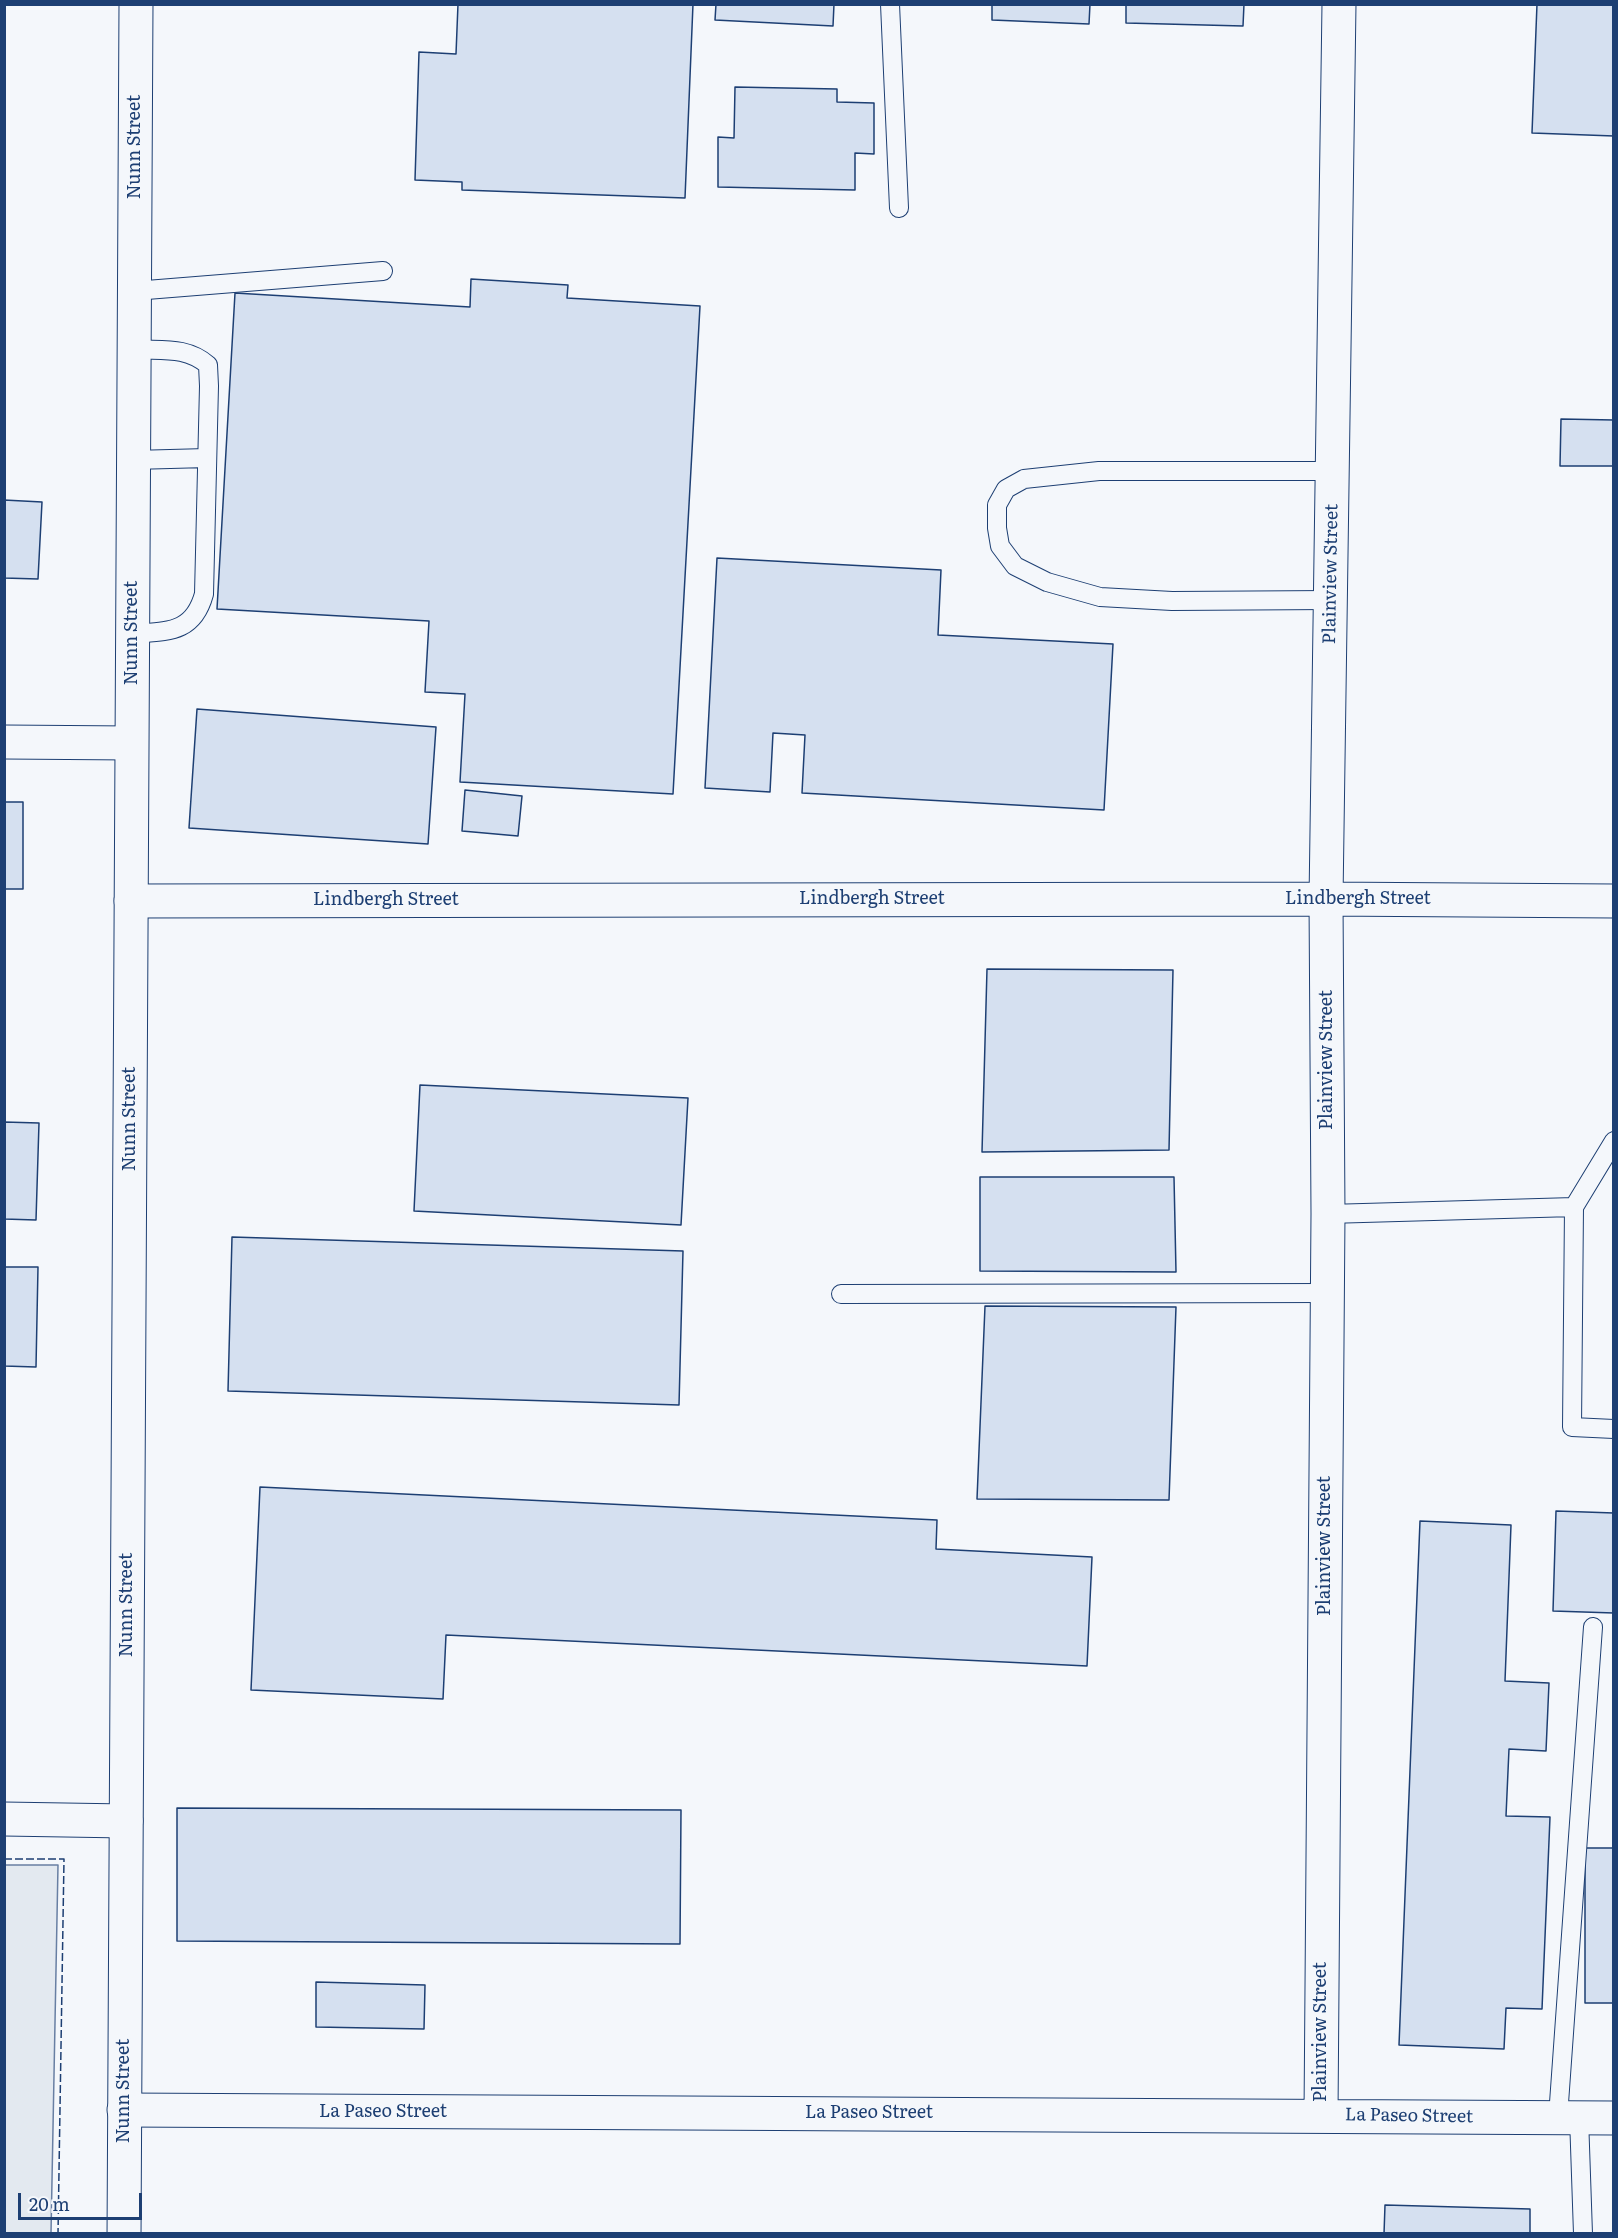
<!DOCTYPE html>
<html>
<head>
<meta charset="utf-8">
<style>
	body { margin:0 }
	#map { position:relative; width:1618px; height:2238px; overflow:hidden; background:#f4f7fb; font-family:Literata,serif }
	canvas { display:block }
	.frame { position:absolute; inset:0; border:6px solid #1d3f73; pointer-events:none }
	.scale { position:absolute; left:18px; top:2193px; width:124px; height:27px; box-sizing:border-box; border:3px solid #1d3f73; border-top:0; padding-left:8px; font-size:18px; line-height:21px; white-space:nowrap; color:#1d3f73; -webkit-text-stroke:4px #f4f7fb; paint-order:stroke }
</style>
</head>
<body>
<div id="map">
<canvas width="1618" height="2238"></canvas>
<div class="frame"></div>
<div class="scale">20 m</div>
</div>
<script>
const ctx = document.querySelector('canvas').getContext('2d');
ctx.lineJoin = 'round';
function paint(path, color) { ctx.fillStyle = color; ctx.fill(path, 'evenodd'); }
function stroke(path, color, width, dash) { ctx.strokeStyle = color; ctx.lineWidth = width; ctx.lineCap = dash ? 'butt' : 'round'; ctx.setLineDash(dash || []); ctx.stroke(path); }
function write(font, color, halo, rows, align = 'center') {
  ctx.font = font + ' Literata,serif'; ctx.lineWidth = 4.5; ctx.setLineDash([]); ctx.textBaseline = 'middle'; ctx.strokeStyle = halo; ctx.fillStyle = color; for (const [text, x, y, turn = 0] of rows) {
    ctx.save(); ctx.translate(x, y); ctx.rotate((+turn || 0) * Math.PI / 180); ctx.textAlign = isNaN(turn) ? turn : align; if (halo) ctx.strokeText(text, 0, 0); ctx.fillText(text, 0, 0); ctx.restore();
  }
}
const green = new Path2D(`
	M 5,1865 L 58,1865 L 51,2233 L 5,2233 Z`);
const building = new Path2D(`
	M 458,4 L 693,4 L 685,198 L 462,190 L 462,182 L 415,180 L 419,52 L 456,54 Z
	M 716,4 L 834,4 L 833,26 L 715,20 Z
	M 992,4 L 1090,4 L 1089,24 L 992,20 Z
	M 1126,4 L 1244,4 L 1243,26 L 1126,23 Z
	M 1537,4 L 1614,4 L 1614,136 L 1532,133 Z
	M 735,87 L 837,89 L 837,102 L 874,103 L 874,154 L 855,153 L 855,190 L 718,187 L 718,137 L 734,138 Z
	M 471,279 L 568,285 L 567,298 L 700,306 L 673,794 L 460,782 L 465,694 L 425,692 L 429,621 L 217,609 L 235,293 L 470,307 Z
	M 1561,419 L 1614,420 L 1614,466 L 1560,466 Z
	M 4,500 L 42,502 L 38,579 L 4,578 Z
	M 717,558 L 941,570 L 938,635 L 1113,644 L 1104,810 L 802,793 L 805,735 L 773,733 L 770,792 L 705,788 Z
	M 197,709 L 436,727 L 428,844 L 189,828 Z
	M 465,790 L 522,796 L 518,836 L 462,831 Z
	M 4,802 L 23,802 L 23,889 L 4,889 Z
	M 987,969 L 1173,970 L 1169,1150 L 982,1152 Z
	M 420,1085 L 688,1098 L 681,1225 L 414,1211 Z
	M 4,1122 L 39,1123 L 36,1220 L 4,1219 Z
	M 980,1177 L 1174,1177 L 1176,1272 L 980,1271 Z
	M 232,1237 L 683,1251 L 679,1405 L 228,1391 Z
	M 4,1267 L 38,1267 L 36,1367 L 4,1366 Z
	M 985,1306 L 1176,1307 L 1169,1500 L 977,1499 Z
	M 260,1487 L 937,1520 L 936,1549 L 1092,1557 L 1087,1666 L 446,1635 L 443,1699 L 251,1690 Z
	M 1556,1511 L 1614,1513 L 1614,1613 L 1553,1611 Z
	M 1420,1521 L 1511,1525 L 1505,1681 L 1549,1683 L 1546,1751 L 1509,1749 L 1506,1816 L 1550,1817 L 1542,2009 L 1506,2008 L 1504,2049 L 1399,2045 Z
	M 177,1808 L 681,1810 L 680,1944 L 177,1941 Z
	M 1585,1848 L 1614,1848 L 1614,2003 L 1585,2003 Z
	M 316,1982 L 425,1985 L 424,2029 L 316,2027 Z
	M 1385,2205 L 1530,2209 L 1530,2234 L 1384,2234 Z`);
const service = new Path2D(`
	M 890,4 L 899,208
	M 134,291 L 383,271
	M 133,460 L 207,458
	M 1330,600 L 1172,601 L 1100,597 L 1047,582 L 1015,566 L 1000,546 L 997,528 L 997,505 L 1006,489 L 1024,479 L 1099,471 L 1332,471
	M 132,634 C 167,631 193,634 204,594 L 209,386 L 208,365 C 186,346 162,351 134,349
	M 1614,1141 L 1574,1207 L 1572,1427 L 1614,1429
	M 1328,1214 L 1574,1207
	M 841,1294 L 1328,1293
	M 1558,2117 L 1593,1627
	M 1579,2117 L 1583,2234`);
const minor = new Path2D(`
	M 4,742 L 131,743
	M 131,901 L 1326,899 L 1614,901
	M 4,1819 L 126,1821
	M 124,2110 L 1614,2118
	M 1321,2115 L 1328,1214 L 1326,899 L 1339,4`);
const tertiary = new Path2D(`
	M 124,2234 L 136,4`);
const fence = new Path2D(`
	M 4,1859 L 64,1859 L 58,2234`);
const streetNames = [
	["Nunn Street",135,147,-90],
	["Plainview Street",1331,574,-89],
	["Nunn Street",132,633,-90],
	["Lindbergh Street",872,899],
	["Lindbergh Street",1358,899],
	["Lindbergh Street",386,900],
	["Plainview Street",1327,1060,-90],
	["Nunn Street",130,1119,-90],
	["Plainview Street",1325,1546,-90],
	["Nunn Street",127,1605,-90],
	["Plainview Street",1321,2032,-90],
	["Nunn Street",124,2091,-90],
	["La Paseo Street",383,2112],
	["La Paseo Street",869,2113],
	["La Paseo Street",1409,2116,1]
];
paint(green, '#e3e9f0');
stroke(green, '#687fa3', 1.5);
paint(building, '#d5e0f0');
stroke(building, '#1d3f73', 1.5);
stroke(service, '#1d3f73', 20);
stroke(minor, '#1d3f73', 35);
stroke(tertiary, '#1d3f73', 35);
stroke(service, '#f4f7fb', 18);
stroke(minor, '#f4f7fb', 33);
stroke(tertiary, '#f4f7fb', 33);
stroke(fence, '#1d3f73', 1.5, [8, 3]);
write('18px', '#1d3f73', '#f4f7fb', streetNames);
</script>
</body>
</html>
